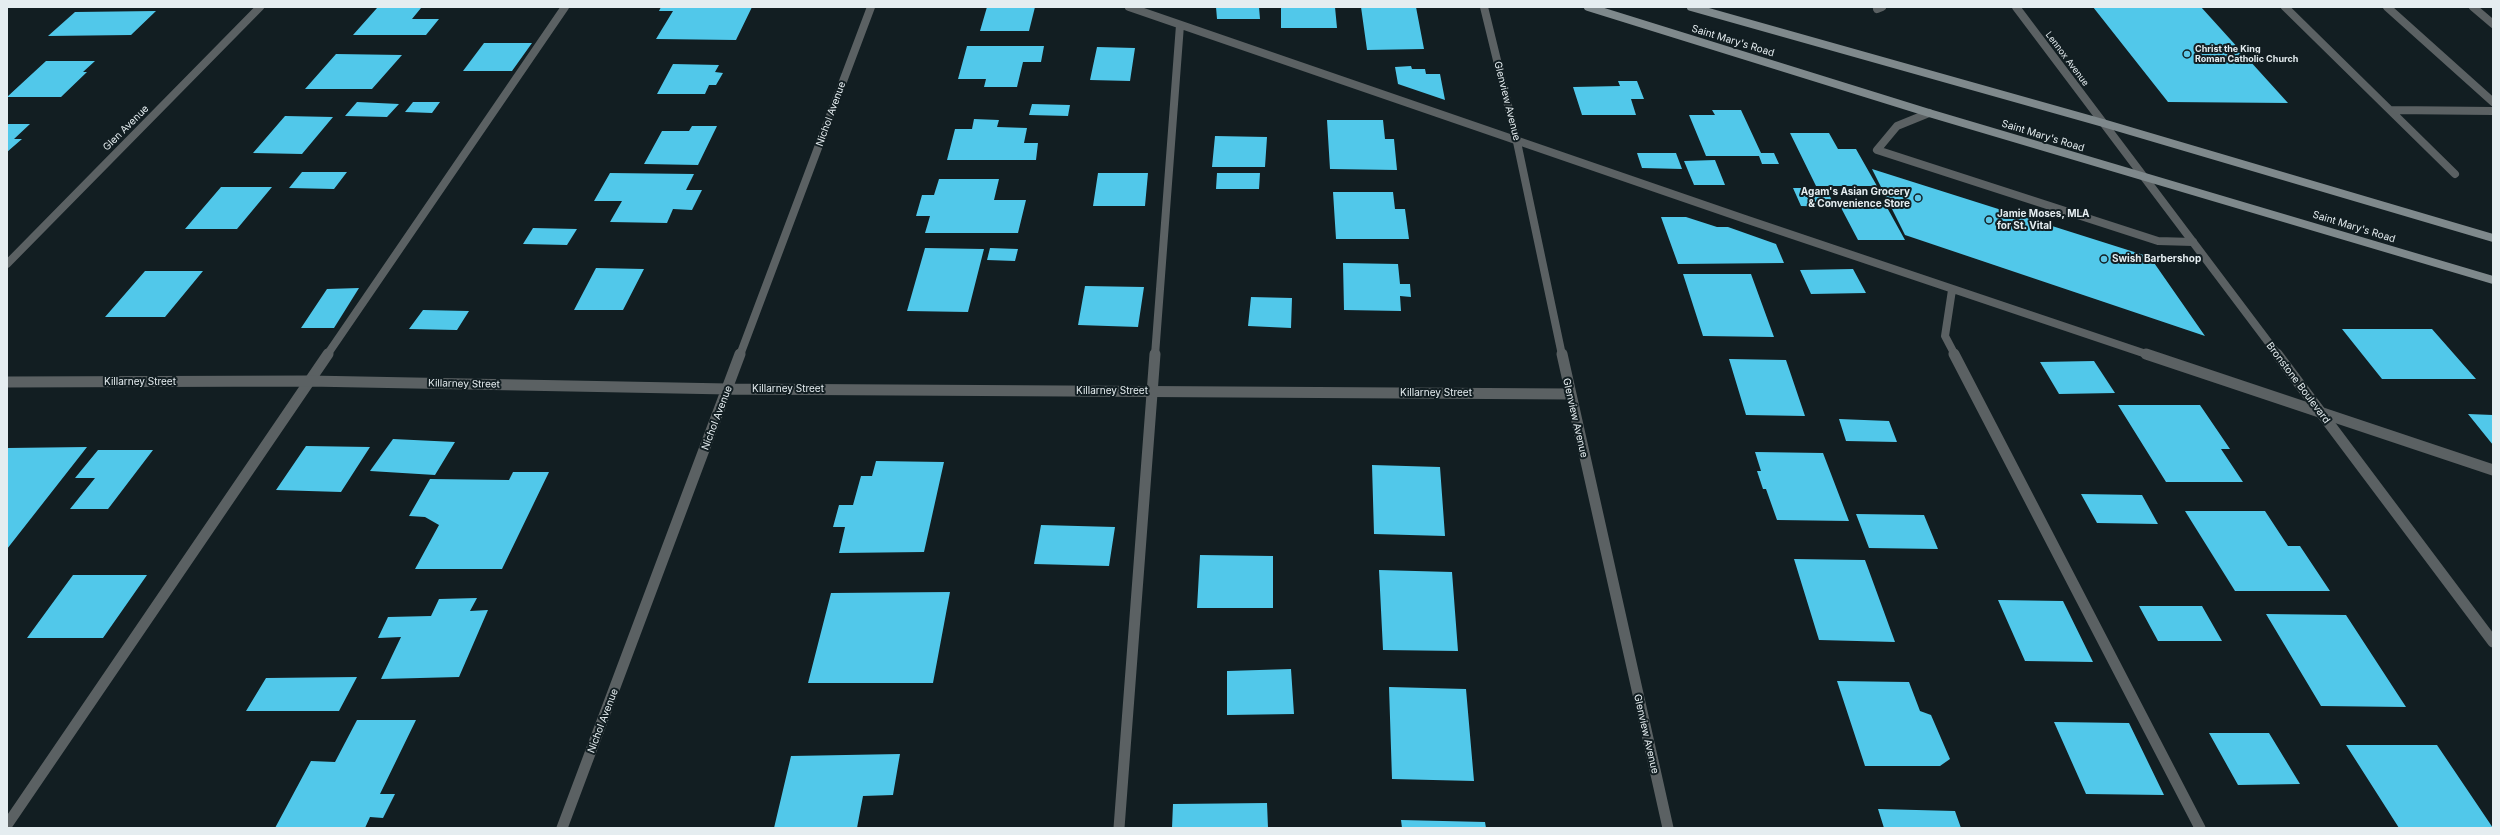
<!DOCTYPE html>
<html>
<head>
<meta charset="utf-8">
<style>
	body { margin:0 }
	#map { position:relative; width:2500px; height:835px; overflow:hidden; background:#121e22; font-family:Inter,sans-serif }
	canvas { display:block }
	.frame { position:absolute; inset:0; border:8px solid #e5edf0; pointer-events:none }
</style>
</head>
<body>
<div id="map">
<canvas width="2500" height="835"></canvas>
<div class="frame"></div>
</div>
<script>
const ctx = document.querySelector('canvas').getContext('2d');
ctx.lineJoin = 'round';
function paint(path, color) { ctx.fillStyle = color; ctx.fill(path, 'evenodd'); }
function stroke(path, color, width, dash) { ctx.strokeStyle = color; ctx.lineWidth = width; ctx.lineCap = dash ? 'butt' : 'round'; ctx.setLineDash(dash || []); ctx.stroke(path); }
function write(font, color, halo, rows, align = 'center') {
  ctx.font = font + ' Inter,sans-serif'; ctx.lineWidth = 4; ctx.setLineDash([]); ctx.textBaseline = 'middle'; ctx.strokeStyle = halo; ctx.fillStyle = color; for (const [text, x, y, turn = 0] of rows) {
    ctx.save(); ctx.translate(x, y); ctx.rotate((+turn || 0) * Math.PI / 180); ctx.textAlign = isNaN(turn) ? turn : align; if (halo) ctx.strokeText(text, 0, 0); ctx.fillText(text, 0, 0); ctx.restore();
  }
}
const building = new Path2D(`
	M 661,7 L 752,7 L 736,40 L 656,39 L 673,11 L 659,11 Z
	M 987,7 L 1035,7 L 1029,31 L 980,31 Z
	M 1216,7 L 1259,7 L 1260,19 L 1217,19 Z
	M 1281,7 L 1335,7 L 1337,28 L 1281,28 Z
	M 1361,7 L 1416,7 L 1424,49 L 1367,50 Z
	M 2093,7 L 2201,7 L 2288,103 L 2168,102 Z
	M 377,8 L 421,8 L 412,19 L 439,19 L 426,35 L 353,35 Z
	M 156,11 L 131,35 L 48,36 L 75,12 Z
	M 484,43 L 532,43 L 512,71 L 463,71 Z
	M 967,46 L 1044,46 L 1041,62 L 1023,62 L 1017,87 L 984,87 L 986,79 L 958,79 Z
	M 1097,47 L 1135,48 L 1130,81 L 1090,80 Z
	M 336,54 L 402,55 L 372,89 L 305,89 Z
	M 46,61 L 95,61 L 83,72 L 87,72 L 61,97 L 7,97 Z
	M 673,64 L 719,65 L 715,72 L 723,73 L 716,85 L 709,85 L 705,94 L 657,94 Z
	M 1411,66 L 1412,69 L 1425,69 L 1426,74 L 1440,74 L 1445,100 L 1398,84 L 1395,67 Z
	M 1618,81 L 1637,81 L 1644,99 L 1631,99 L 1636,115 L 1582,115 L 1573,87 L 1620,86 Z
	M 357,102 L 399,104 L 387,117 L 345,116 Z
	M 413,102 L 440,102 L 432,113 L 405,112 Z
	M 1032,104 L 1070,105 L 1068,116 L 1029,115 Z
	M 1712,110 L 1741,110 L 1761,153 L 1774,153 L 1779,164 L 1762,164 L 1759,156 L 1706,156 L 1689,115 L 1715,115 Z
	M 285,116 L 333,117 L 302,154 L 253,153 Z
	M 974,119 L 999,120 L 997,127 L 1027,128 L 1024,143 L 1038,143 L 1036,160 L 947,160 L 955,129 L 972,129 Z
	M 1327,120 L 1383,120 L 1385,139 L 1394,139 L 1397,170 L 1330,169 Z
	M 7,124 L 30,124 L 14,139 L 22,139 L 7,152 Z
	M 692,126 L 717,126 L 698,165 L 644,164 L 662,131 L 689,131 Z
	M 1790,133 L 1829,133 L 1838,149 L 1856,149 L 1877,186 L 1816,186 Z
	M 1215,136 L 1267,137 L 1265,167 L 1212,167 Z
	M 1637,153 L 1676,153 L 1682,169 L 1642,168 Z
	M 1715,160 L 1725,185 L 1694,185 L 1684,161 Z
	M 1872,169 L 2150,257 L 2205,336 L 1905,235 Z
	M 302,172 L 347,172 L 334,189 L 289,188 Z
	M 610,173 L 694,174 L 686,190 L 702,190 L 692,210 L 673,209 L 667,223 L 610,222 L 622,201 L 594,201 Z
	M 1098,173 L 1148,173 L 1145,206 L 1093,206 Z
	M 1217,173 L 1260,173 L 1259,189 L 1216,189 Z
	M 939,179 L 999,179 L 994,200 L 1026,200 L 1018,233 L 925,233 L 930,216 L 916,216 L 922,195 L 934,195 Z
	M 221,187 L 272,187 L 237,229 L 185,229 Z
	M 1793,188 L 1826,188 L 1835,207 L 1801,206 Z
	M 1333,192 L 1393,192 L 1395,209 L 1405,209 L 1409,239 L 1336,239 Z
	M 1838,202 L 1884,202 L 1905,240 L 1858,240 Z
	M 1661,217 L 1686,217 L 1717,227 L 1728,227 L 1776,244 L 1784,263 L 1678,264 Z
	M 533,228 L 577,229 L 567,245 L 523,244 Z
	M 925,248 L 984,249 L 968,312 L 907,311 Z
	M 990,248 L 1018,249 L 1015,261 L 987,260 Z
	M 1343,263 L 1398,264 L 1400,284 L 1410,284 L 1411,297 L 1400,296 L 1401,311 L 1344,310 Z
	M 596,268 L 644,269 L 623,310 L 574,310 Z
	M 1853,269 L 1866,293 L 1811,294 L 1800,270 Z
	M 145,271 L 203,271 L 165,317 L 105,317 Z
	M 1683,274 L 1751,274 L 1774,337 L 1703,336 Z
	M 1085,286 L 1144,287 L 1138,327 L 1078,325 Z
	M 359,288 L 334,328 L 301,328 L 327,289 Z
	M 1251,297 L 1292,298 L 1291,328 L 1248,326 Z
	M 423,310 L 469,311 L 457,330 L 409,329 Z
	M 2342,329 L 2432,329 L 2476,379 L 2382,379 Z
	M 1729,359 L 1786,360 L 1805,416 L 1746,415 Z
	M 2094,361 L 2115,393 L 2059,394 L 2040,362 Z
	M 2118,405 L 2200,405 L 2230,449 L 2221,449 L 2243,482 L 2166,482 Z
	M 2468,414 L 2493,415 L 2493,445 Z
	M 1839,419 L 1889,421 L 1897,442 L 1846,441 Z
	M 393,439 L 455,442 L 435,475 L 370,471 Z
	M 306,446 L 370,447 L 341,492 L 276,490 Z
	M 87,447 L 7,549 L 7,448 Z
	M 98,450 L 153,450 L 108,509 L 70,509 L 95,478 L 75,478 Z
	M 1755,452 L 1823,453 L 1849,521 L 1777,520 L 1766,489 L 1763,489 L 1757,471 L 1761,471 Z
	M 876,461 L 944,462 L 924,552 L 839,553 L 845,527 L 833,527 L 839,505 L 853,505 L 861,476 L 872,476 Z
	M 1372,465 L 1440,467 L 1445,536 L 1374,534 Z
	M 513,472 L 549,472 L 502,569 L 415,569 L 439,525 L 425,517 L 409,516 L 430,479 L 509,480 Z
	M 2081,494 L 2142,495 L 2158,524 L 2097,523 Z
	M 2185,511 L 2265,511 L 2288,546 L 2300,546 L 2330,591 L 2235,591 Z
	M 1856,514 L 1924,515 L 1938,549 L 1869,548 Z
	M 1041,525 L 1115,527 L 1109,566 L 1034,564 Z
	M 1200,555 L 1273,556 L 1273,608 L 1197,608 Z
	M 1794,559 L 1865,560 L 1895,642 L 1819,640 Z
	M 1379,570 L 1452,572 L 1458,651 L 1383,650 Z
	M 73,575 L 147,575 L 103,638 L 27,638 Z
	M 950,592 L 933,683 L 808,683 L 831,593 Z
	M 477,598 L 470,611 L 488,610 L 459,677 L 381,679 L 401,637 L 378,638 L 388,617 L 431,616 L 439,599 Z
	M 1998,600 L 2063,601 L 2093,662 L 2025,661 Z
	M 2139,606 L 2202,606 L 2222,641 L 2158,641 Z
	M 2266,614 L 2346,615 L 2406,707 L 2321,706 Z
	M 1291,669 L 1294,714 L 1227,715 L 1227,671 Z
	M 357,677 L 339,711 L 246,711 L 266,678 Z
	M 1837,681 L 1909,682 L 1920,711 L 1931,715 L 1950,759 L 1940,766 L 1865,766 Z
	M 1389,687 L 1466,689 L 1474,781 L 1392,779 Z
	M 357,720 L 416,720 L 380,794 L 395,794 L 383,818 L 370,817 L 365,828 L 275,828 L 311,761 L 335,762 Z
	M 2054,722 L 2129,723 L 2164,795 L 2086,794 Z
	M 2209,733 L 2269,733 L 2300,784 L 2238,785 Z
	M 2346,745 L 2437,745 L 2493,828 L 2399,828 Z
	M 900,754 L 893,795 L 863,796 L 857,828 L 774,828 L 791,756 Z
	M 1267,803 L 1268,828 L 1172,828 L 1173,804 Z
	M 1878,809 L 1955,811 L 1961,828 L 1884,828 Z
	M 1401,820 L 1485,822 L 1486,828 L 1402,828 Z`);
const laneFar1 = new Path2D(`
	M 1129,7 L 1745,219 L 2149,355
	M 2285,7 L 2455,174
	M 2387,7 L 2493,102
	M 1877,9 L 1882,7
	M 2391,110 L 2493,111
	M 1929,113 L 1897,126 L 1877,150 L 2158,241 L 2193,242
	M 1952,290 L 1945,336 L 1955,355
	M 327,355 L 565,7
	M 1155,355 L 1180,25`);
const lane = new Path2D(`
	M 1954,354 L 2200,828
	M 2146,354 L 2493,470
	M 7,825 L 328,354
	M 1119,828 L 1155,354`);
const streetFar1 = new Path2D(`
	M 1484,7 L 1517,142 L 1562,355
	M 2016,7 L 2278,355
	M 2473,7 L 2493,24
	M 7,264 L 260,7
	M 740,355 L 871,7`);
const street = new Path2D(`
	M 1562,354 L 1668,828
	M 2277,354 L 2493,642
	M 7,382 L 309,381 L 728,389 L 1570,394
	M 562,828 L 740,354`);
const secondary = new Path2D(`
	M 1588,7 L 1929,113 L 2493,280
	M 1691,7 L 2103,123 L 2493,238`);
const markers = [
	[2187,54,4,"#5cc7e8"],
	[1918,198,4,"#5cc7e8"],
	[1989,220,4,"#5cc7e8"],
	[2104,259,4,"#5cc7e8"]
];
const farPoinames = [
	["Christ the King",2195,49],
	["Roman Catholic Church",2195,59]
];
const farStreetnames = [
	["Lennox Avenue",2067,59,53]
];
const streetNames = [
	["Saint Mary's Road",1733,41,17],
	["Glenview Avenue",1507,101,76],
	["Nichol Avenue",831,114,-70],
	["Glen Avenue",126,128,-45],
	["Saint Mary's Road",2043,136,17],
	["Saint Mary's Road",2354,227,17],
	["Killarney Street",140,382],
	["Bronstone Boulevard",2298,383,53],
	["Killarney Street",464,384,1],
	["Killarney Street",788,389],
	["Killarney Street",1112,391],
	["Killarney Street",1436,393],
	["Nichol Avenue",717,418,-69],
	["Glenview Avenue",1575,418,77],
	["Nichol Avenue",603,721,-69],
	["Glenview Avenue",1646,734,77]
];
const poiNames = [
	["Agam's Asian Grocery",1910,192,"right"],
	["& Convenience Store",1910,204,"right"],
	["Jamie Moses, MLA",1997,214],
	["for St. Vital",1997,226],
	["Swish Barbershop",2112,259]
];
paint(building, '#51c8ea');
stroke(laneFar1, '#5b6163', 8);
stroke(lane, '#5b6163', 11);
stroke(streetFar1, '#5b6163', 8);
stroke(street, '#5b6163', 11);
stroke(secondary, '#7f898c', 8);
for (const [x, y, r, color] of markers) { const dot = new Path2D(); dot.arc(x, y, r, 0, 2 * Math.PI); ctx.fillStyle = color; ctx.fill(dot); stroke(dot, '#121e22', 1.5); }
write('bold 9px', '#e5edf0', '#121e22', farPoinames, 'left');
write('9px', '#e5edf0', '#121e22', farStreetnames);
write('10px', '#e5edf0', '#121e22', streetNames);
write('bold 10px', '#e5edf0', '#121e22', poiNames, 'left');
</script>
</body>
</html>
